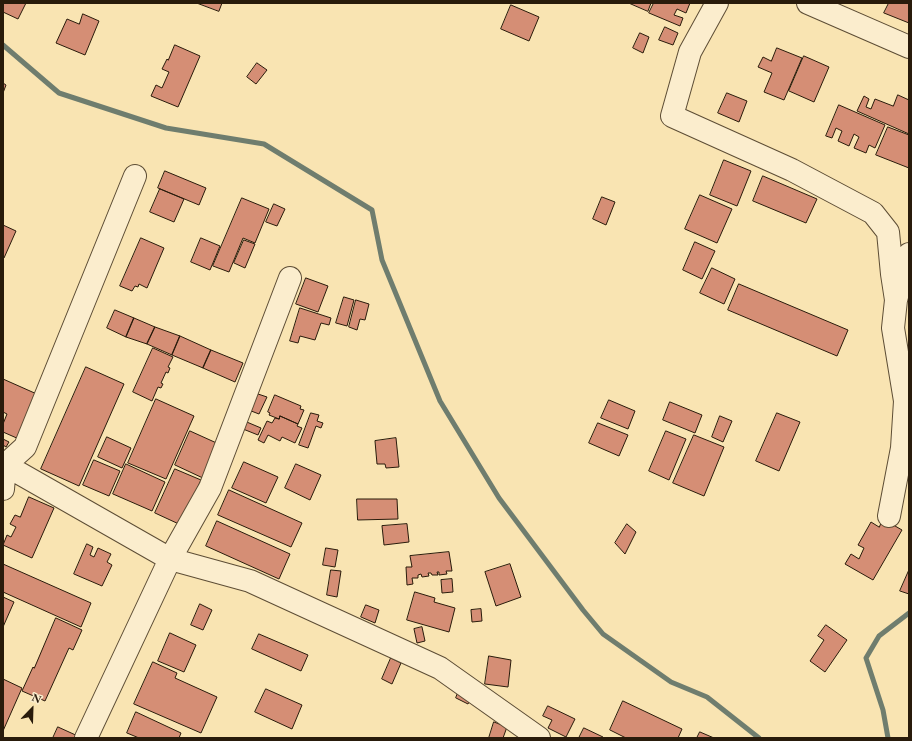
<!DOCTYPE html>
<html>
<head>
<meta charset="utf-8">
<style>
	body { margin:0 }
	#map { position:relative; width:912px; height:741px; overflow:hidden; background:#f9e4b2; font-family:"EB Garamond",serif }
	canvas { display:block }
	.frame { position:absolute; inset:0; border:4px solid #291b0b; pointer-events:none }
	.north { position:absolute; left:12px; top:689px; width:40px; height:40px; -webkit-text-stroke:3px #fbedcd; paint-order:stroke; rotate:23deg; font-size:11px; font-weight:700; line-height:16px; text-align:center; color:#291b0b }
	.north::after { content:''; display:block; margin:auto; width:14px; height:18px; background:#291b0b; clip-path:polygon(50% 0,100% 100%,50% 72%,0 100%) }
</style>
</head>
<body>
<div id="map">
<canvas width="912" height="741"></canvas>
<div class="frame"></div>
<div class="north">N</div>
</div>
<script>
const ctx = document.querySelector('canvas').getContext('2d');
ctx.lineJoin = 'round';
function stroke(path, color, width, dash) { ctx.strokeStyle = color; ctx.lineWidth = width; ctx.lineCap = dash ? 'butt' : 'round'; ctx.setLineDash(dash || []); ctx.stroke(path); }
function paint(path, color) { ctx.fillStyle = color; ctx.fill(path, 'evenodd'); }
const stream = new Path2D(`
	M 3,45 L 59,93 L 166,128 L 264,144 L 372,210 L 382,260 L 440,401 L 499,498 L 583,610 L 603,634 L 671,682 L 707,697 L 759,738
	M 888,738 L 883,710 L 866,658 L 879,636 L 909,613`);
const building = new Path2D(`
	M 3,3 L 26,3 L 18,19 L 3,12 Z
	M 197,3 L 222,3 L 219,11 Z
	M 629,3 L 651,3 L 648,11 Z
	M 654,3 L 690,3 L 686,13 L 677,9 L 674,15 L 683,18 L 680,26 L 649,13 Z
	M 889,3 L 909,3 L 909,23 L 884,13 Z
	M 511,5 L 539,17 L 529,41 L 501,29 Z
	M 83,14 L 99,21 L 85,55 L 56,43 L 67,19 L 79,24 Z
	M 665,27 L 678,33 L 673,45 L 659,40 Z
	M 640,33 L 649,37 L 643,53 L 633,48 Z
	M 175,45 L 200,56 L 178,107 L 151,96 L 156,85 L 162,88 L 169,72 L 162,69 L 167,59 L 168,60 Z
	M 777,48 L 802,58 L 784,100 L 764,92 L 772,73 L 758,67 L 763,57 L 771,61 Z
	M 804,56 L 829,67 L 814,102 L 789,91 Z
	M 257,63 L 267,70 L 256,84 L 247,77 Z
	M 3,83 L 6,85 L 3,93 Z
	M 727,93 L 747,101 L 739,122 L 718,113 Z
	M 898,95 L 909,100 L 909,134 L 857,111 L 864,96 L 869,99 L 866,107 L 871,109 L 875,99 L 893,106 Z
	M 839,105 L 885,125 L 875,148 L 869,145 L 866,153 L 854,148 L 859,137 L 854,134 L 849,146 L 838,141 L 842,131 L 836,128 L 832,138 L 826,136 Z
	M 888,127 L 909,135 L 909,168 L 876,155 Z
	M 724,160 L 751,171 L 737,206 L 710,195 Z
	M 165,171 L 206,188 L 199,205 L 158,188 Z
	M 763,176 L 817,199 L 806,223 L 753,201 Z
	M 160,189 L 184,199 L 174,222 L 150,212 Z
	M 700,195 L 732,209 L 717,243 L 685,229 Z
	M 602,197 L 615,202 L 606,225 L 593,219 Z
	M 242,198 L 269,209 L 255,243 L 243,238 L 229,272 L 213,266 Z
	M 274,204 L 285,209 L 277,226 L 266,222 Z
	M 3,225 L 16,231 L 4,258 L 3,258 Z
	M 141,238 L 164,248 L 147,288 L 139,284 L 138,287 L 135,286 L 132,291 L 120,286 Z
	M 201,238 L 220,246 L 210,270 L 191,262 Z
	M 244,240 L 255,244 L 245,268 L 234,263 Z
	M 695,242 L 715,251 L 702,279 L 683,270 Z
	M 712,268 L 735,279 L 724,304 L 700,293 Z
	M 306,278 L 328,286 L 318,312 L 296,304 Z
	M 739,284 L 848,330 L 837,356 L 728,310 Z
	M 344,297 L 354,300 L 347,326 L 336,323 Z
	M 356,300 L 369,304 L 365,320 L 360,319 L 357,330 L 349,327 Z
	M 300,308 L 331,318 L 329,325 L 321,323 L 315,340 L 300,336 L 298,343 L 290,341 Z
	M 115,310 L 134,318 L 126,337 L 107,328 Z
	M 134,318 L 155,327 L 147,344 L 126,337 Z
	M 155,327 L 180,336 L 172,355 L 147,344 Z
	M 180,336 L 211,350 L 203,368 L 172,355 Z
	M 153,348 L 173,357 L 168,367 L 170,368 L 168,373 L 166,372 L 161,383 L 163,384 L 161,388 L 158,387 L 152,401 L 133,392 Z
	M 211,350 L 243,363 L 235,382 L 203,368 Z
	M 86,367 L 124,384 L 79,486 L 41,469 Z
	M 3,379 L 39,395 L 19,439 L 3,432 L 3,424 L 7,414 L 3,412 Z
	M 252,392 L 267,397 L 259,414 L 246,409 Z
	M 275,395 L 301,406 L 300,409 L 304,410 L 298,424 L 280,416 L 279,419 L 269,415 L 270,413 L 268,412 Z
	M 156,399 L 194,416 L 166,479 L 128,463 Z
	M 609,400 L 635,411 L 628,429 L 601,418 Z
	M 670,402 L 702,415 L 695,433 L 663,420 Z
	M 311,413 L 319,415 L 317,421 L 323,423 L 321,428 L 316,426 L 308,448 L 299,445 Z
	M 777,413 L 800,422 L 779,471 L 756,461 Z
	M 280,416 L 298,424 L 297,426 L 302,428 L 295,443 L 282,437 L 280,441 L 268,435 L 264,443 L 258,440 L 267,421 L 272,423 L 275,418 L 279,419 Z
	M 720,416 L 732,421 L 723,442 L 712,437 Z
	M 242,420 L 261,428 L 258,435 L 238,427 Z
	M 598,423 L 628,435 L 619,456 L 589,443 Z
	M 190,431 L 221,445 L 205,479 L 175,465 Z
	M 666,431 L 686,439 L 669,480 L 649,471 Z
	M 694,435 L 724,447 L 704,496 L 673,483 Z
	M 107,437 L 131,448 L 122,468 L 98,457 Z
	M 396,438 L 399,467 L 386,468 L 385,464 L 377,464 L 375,441 Z
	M 3,439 L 9,442 L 6,447 L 3,445 Z
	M 94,460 L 120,471 L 109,496 L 83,485 Z
	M 244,462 L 278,477 L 266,503 L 232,488 Z
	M 126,464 L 165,482 L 152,511 L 113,494 Z
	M 296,464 L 321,475 L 310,500 L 285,488 Z
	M 175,469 L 201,480 L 181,525 L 155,513 Z
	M 229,490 L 302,523 L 291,547 L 218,515 Z
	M 29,497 L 54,508 L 32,558 L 3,545 L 7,535 L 11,537 L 16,527 L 10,524 L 15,515 L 20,517 Z
	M 357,499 L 397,499 L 398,519 L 358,520 Z
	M 883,519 L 902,530 L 873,580 L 845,564 L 851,554 L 859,559 L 864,548 L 858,545 L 871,522 L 879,527 Z
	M 217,521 L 290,554 L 279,579 L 206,546 Z
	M 407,524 L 409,542 L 384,545 L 382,526 Z
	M 627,524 L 636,532 L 625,554 L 615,543 Z
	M 87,544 L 93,547 L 90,555 L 94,557 L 98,548 L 111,554 L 107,562 L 112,565 L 102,586 L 74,574 Z
	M 326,548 L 338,550 L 335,567 L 323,565 Z
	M 449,552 L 452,571 L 446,571 L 447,574 L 439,575 L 439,572 L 437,572 L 438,575 L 432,575 L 431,573 L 428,573 L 429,576 L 422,577 L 421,574 L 418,575 L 418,578 L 412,578 L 413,584 L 407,585 L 406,567 L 412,567 L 410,556 Z
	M 3,564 L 91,603 L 81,627 L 3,592 Z
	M 510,564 L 521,597 L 496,606 L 485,572 Z
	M 331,570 L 341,571 L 337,597 L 327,595 Z
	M 909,570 L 909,594 L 900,591 Z
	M 452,579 L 453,592 L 442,593 L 441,580 Z
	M 415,592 L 435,598 L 434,602 L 455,608 L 449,632 L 407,620 Z
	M 3,597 L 14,602 L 3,627 Z
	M 200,604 L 212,610 L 203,630 L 191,625 Z
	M 366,605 L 379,610 L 375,623 L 361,617 Z
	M 481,609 L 482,621 L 472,622 L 471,610 Z
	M 56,618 L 82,630 L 73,650 L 69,648 L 45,701 L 22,691 L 33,667 L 34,668 Z
	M 826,625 L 847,640 L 825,672 L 810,661 L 824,640 L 818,636 Z
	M 422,627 L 425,641 L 417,643 L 414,629 Z
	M 170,633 L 196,645 L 184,672 L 158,661 Z
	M 259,634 L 308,655 L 301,671 L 252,649 Z
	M 489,656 L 511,660 L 508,687 L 485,684 Z
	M 391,658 L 401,663 L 392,684 L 382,679 Z
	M 153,662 L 177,673 L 175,678 L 217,697 L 201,733 L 134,704 Z
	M 3,679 L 22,688 L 3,731 Z
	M 266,689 L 302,705 L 292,729 L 255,712 Z
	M 459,690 L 472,696 L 468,704 L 456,698 Z
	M 623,701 L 682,729 L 678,738 L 626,738 L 610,730 Z
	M 548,706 L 575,719 L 566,737 L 548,728 L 552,720 L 543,716 Z
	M 136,712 L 181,733 L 179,738 L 139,738 L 127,733 Z
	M 494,722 L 507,727 L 503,738 L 489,738 Z
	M 58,727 L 80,737 L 79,738 L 53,738 Z
	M 584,728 L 603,737 L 603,738 L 579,738 Z
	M 700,732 L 714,738 L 697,738 Z`);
const minor = new Path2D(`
	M 717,3 L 690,52 L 672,116 L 792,170 L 873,213 L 888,232 L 892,274 L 896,300
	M 808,3 L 909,47
	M 5,465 L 170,559 L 250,581 L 440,668 L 539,738
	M 3,489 L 5,465 L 25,447 L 135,176
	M 889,516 L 902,448 L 905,401 L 893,328 L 896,300 L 909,254
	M 86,738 L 170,559 L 210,488 L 290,278`);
stroke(stream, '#6f7d6e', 5);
paint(building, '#d58e75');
stroke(building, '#291b0b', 1);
stroke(minor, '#5d4d35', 24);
stroke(minor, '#fbedcd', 22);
</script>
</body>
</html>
